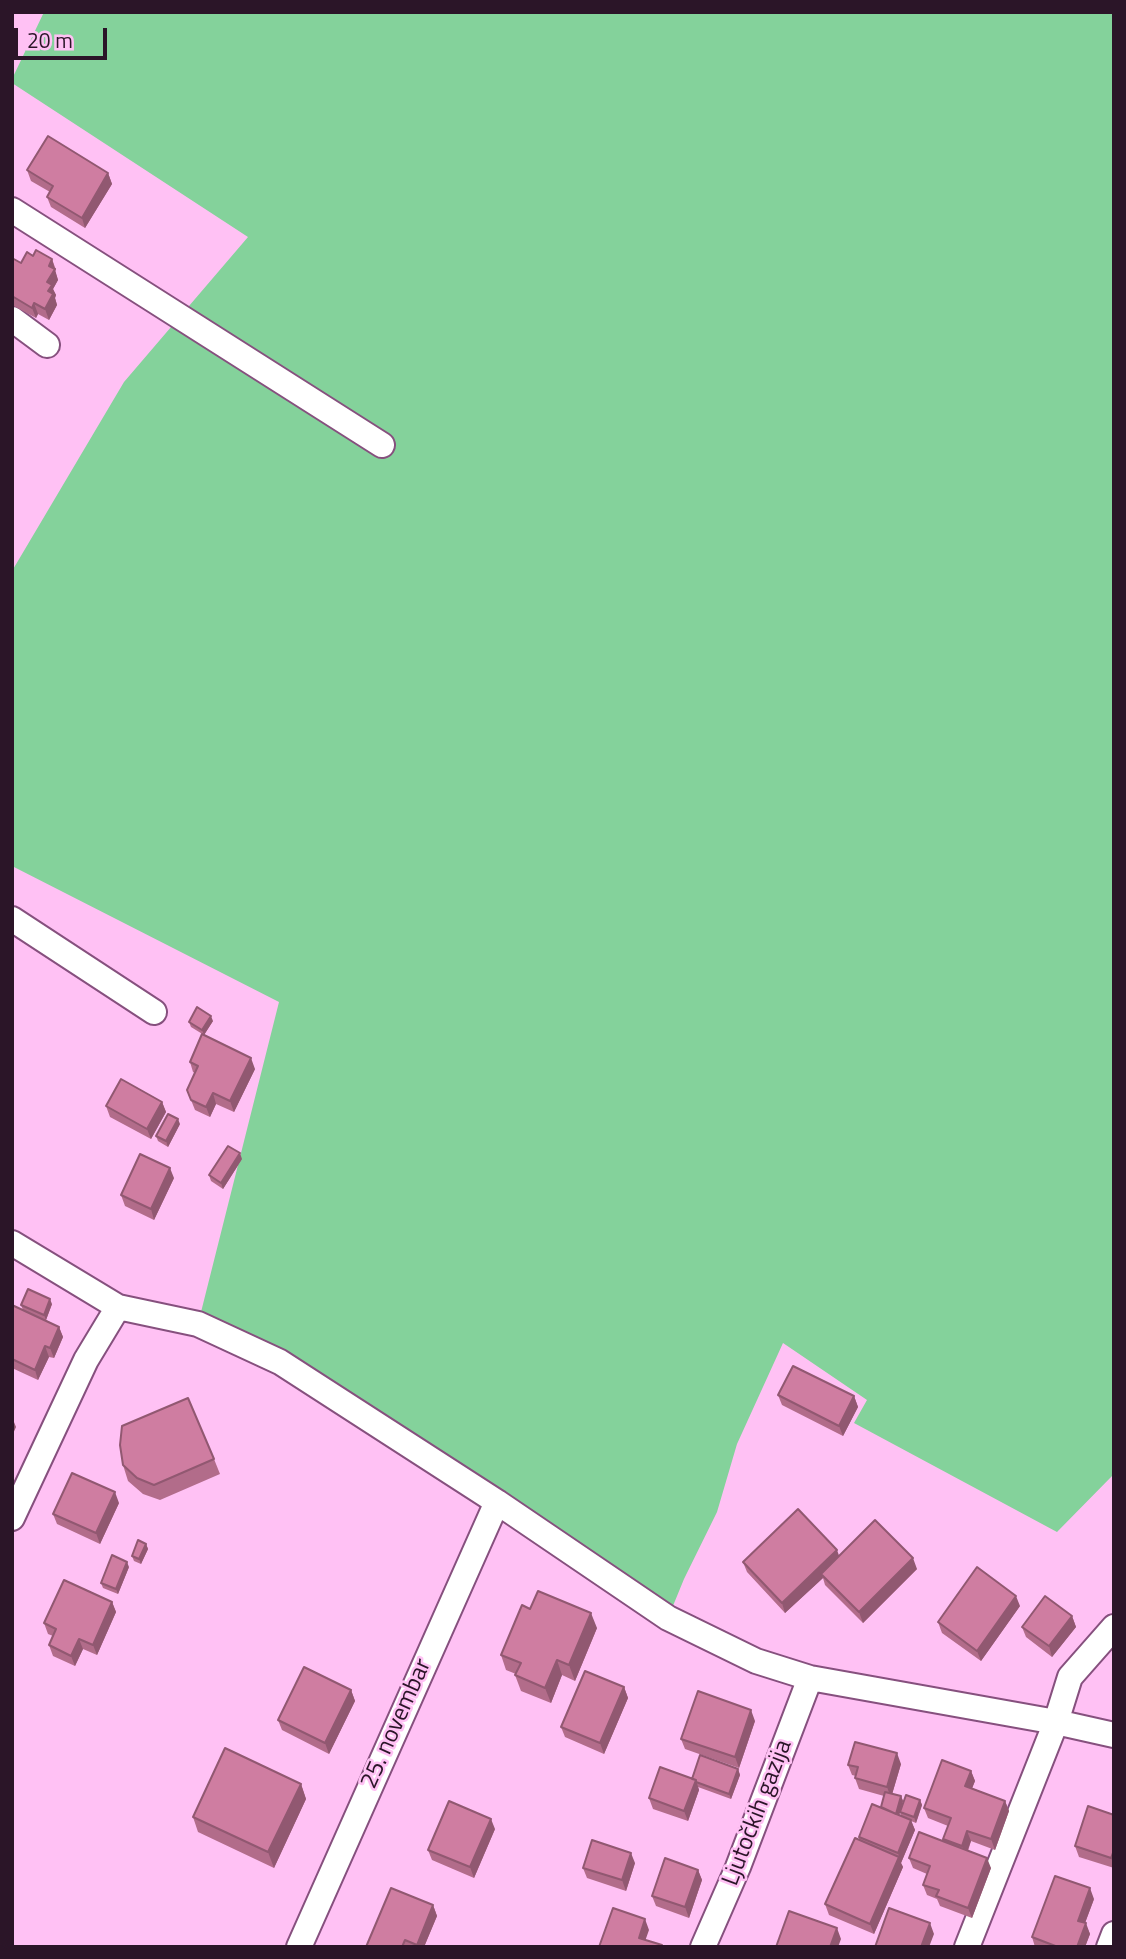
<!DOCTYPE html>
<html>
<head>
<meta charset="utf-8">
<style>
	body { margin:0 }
	#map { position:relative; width:1126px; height:1959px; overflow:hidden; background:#ffc1f4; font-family:"Titillium Web",sans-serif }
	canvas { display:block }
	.frame { position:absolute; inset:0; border:14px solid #2b1528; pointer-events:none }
	.scale { position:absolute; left:14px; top:28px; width:93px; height:32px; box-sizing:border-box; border:4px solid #2b1528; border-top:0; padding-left:9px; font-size:21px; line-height:24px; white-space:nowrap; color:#2b1528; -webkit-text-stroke:5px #ffc1f4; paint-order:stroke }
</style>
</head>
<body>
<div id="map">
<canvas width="1126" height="1959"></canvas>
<div class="frame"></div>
<div class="scale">20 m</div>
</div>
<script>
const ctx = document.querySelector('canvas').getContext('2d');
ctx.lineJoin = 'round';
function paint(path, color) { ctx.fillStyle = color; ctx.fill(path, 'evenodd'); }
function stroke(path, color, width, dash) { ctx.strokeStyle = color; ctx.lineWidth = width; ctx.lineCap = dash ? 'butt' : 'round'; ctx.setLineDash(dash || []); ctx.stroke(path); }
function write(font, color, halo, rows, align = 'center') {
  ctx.font = font + ' "Titillium Web",sans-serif'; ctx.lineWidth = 5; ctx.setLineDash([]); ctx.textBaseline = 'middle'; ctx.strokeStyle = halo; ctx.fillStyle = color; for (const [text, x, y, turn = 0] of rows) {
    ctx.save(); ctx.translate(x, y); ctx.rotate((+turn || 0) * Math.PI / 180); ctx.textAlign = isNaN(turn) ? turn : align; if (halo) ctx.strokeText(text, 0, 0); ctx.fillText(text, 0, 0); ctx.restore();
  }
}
const green = new Path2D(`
	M 44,12 L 1114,12 L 1114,1474 L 1057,1532 L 854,1423 L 867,1400 L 783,1343 L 737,1444 L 717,1512 L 684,1579 L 668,1618 L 198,1324 L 279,1002 L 12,866 L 12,571 L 124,382 L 248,237 L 12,83 L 12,79 Z`);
const minor = new Path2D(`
	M 12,210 L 382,445
	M 12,319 L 47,345
	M 12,919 L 154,1012
	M 12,1243 L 118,1307 L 198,1324 L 280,1362 L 497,1502 L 668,1618 L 756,1661 L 810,1678 L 1056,1722 L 1114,1735
	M 12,1518 L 86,1360 L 118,1307
	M 299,1947 L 497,1502
	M 703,1947 L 738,1867 L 810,1678
	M 967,1947 L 1056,1722 L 1070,1677 L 1114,1627
	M 1109,1947 L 1114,1934`);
const wall = new Path2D(`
	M 27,170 L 108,173 L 112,184 L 85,228 L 51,207 L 47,197 L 50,192 L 31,181 Z
	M 33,256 L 52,259 L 56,270 L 55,271 L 58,280 L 53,289 L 56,295 L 55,298 L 57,305 L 49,320 L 38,314 L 36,318 L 12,305 L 12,258 L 21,263 Z
	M 213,1021 L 204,1035 L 191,1027 L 189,1022 Z
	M 190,1062 L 255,1069 L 234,1112 L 216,1104 L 210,1117 L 195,1110 L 187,1090 L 195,1073 L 193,1072 Z
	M 162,1102 L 166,1112 L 151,1139 L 110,1117 L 106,1106 Z
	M 180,1124 L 168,1147 L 158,1141 L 156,1136 Z
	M 242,1159 L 223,1189 L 211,1181 L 209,1175 Z
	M 174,1178 L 154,1220 L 125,1206 L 121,1195 Z
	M 52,1304 L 46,1320 L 59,1327 L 63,1337 L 54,1358 L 49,1357 L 38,1380 L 12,1368 L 12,1305 L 23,1310 L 21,1305 Z
	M 778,1395 L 854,1396 L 858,1407 L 843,1436 L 782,1405 Z
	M 214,1459 L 220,1474 L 160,1500 L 143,1494 L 128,1481 L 123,1465 Z
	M 119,1503 L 100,1544 L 57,1524 L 53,1514 Z
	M 146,1544 L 148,1549 L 141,1564 L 134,1561 L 132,1556 Z
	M 840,1556 L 917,1569 L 863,1623 L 825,1585 L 823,1578 L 785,1613 L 747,1572 L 743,1562 Z
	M 129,1567 L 118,1594 L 103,1588 L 101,1583 Z
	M 112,1602 L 116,1612 L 97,1655 L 83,1649 L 75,1666 L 53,1656 L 49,1645 L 53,1636 L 48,1634 L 44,1623 Z
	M 1020,1606 L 981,1661 L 942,1633 L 938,1622 Z
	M 530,1609 L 597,1628 L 575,1681 L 562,1675 L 551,1703 L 521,1691 L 515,1675 L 516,1674 L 506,1670 L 501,1655 Z
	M 1072,1616 L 1076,1627 L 1052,1657 L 1026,1637 L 1022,1627 Z
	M 624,1687 L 628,1698 L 604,1754 L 565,1737 L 561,1727 Z
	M 351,1690 L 355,1701 L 329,1754 L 282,1730 L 278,1720 Z
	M 755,1721 L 739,1768 L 685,1749 L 681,1739 Z
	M 901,1764 L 892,1794 L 901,1796 L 903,1801 L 899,1815 L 901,1816 L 900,1812 L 920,1800 L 922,1805 L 916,1823 L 911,1821 L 915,1830 L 901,1863 L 903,1867 L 874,1934 L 829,1915 L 825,1904 L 859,1840 L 859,1837 L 881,1807 L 884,1796 L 859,1789 L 855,1778 L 856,1776 L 852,1775 L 848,1765 Z
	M 738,1769 L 740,1775 L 731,1799 L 698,1787 L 699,1790 L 688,1821 L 653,1809 L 649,1798 L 692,1779 Z
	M 971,1771 L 975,1781 L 972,1788 L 1005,1801 L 1009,1811 L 995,1850 L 971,1841 L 968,1851 L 991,1868 L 972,1918 L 940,1906 L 937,1899 L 927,1895 L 923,1885 L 927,1874 L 913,1868 L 909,1858 L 944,1842 L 943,1839 L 948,1826 L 928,1818 L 924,1808 Z
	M 301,1784 L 306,1799 L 274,1868 L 198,1832 L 193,1817 Z
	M 1114,1815 L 1114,1868 L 1079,1857 L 1075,1846 Z
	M 495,1829 L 474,1878 L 432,1860 L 428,1850 Z
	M 635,1863 L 626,1891 L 587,1878 L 583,1868 Z
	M 698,1870 L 702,1880 L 689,1918 L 656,1906 L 652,1896 Z
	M 1094,1899 L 1085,1923 L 1090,1934 L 1085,1947 L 1035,1947 L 1032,1937 Z
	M 433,1905 L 437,1916 L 424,1947 L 366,1947 Z`);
const shadedWall = new Path2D(`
	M 108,173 L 112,184 L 85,228 L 82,218 Z
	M 52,259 L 58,280 L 53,289 L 56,295 L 55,298 L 57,305 L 49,320 L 45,309 L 48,291 L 47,282 L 49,266 Z
	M 34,303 L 38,314 L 36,318 L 32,308 Z
	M 211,1016 L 213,1021 L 204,1035 L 202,1030 Z
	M 251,1058 L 255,1069 L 234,1112 L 230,1101 Z
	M 213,1093 L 216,1104 L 210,1117 L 206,1107 Z
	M 162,1102 L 166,1112 L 151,1139 L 147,1129 Z
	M 178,1119 L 180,1124 L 168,1147 L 166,1141 Z
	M 240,1153 L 242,1159 L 223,1189 L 221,1183 Z
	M 170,1168 L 174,1178 L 154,1220 L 151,1209 Z
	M 50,1299 L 52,1304 L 46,1320 L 44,1315 Z
	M 59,1327 L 63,1337 L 54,1358 L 50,1348 Z
	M 45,1346 L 49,1357 L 38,1380 L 35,1370 Z
	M 854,1396 L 858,1407 L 843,1436 L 839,1426 Z
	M 12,1417 L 16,1427 L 12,1436 Z
	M 115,1492 L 119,1503 L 100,1544 L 96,1533 Z
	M 146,1544 L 148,1549 L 141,1564 L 139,1559 Z
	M 837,1550 L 841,1561 L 821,1574 L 823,1578 L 785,1613 L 782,1603 Z
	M 913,1558 L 917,1569 L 863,1623 L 859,1612 Z
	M 127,1562 L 129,1567 L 118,1594 L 116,1589 Z
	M 1016,1596 L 1020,1606 L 981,1661 L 977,1651 Z
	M 112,1602 L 116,1612 L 97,1655 L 93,1645 Z
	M 591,1613 L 597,1628 L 575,1681 L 569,1665 Z
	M 1072,1616 L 1076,1627 L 1052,1657 L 1049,1646 Z
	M 79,1639 L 83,1649 L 75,1666 L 71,1656 Z
	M 557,1660 L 562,1675 L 551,1703 L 545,1688 Z
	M 624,1687 L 628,1698 L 604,1754 L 600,1743 Z
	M 351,1690 L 355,1701 L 329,1754 L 325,1743 Z
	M 751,1710 L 755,1721 L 739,1768 L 735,1757 Z
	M 897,1753 L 901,1764 L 891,1798 L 887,1787 Z
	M 738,1769 L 740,1775 L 731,1799 L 729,1794 Z
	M 971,1771 L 975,1781 L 969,1796 L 965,1786 Z
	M 696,1780 L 699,1790 L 688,1821 L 684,1811 Z
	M 301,1784 L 306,1799 L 274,1868 L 268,1852 Z
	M 901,1796 L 903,1801 L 898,1820 L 896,1815 Z
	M 920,1800 L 922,1805 L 916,1823 L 914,1817 Z
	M 1005,1801 L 1009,1811 L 995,1850 L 991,1839 Z
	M 491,1819 L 495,1829 L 474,1878 L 470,1867 Z
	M 911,1820 L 915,1830 L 901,1863 L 903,1867 L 874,1934 L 870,1924 L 899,1857 L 898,1853 Z
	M 967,1831 L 971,1841 L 965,1857 L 962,1846 Z
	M 1114,1850 L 1114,1865 L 1111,1858 Z
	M 631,1853 L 635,1863 L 626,1891 L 622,1880 Z
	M 987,1858 L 991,1868 L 972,1918 L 968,1908 Z
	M 698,1870 L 702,1880 L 689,1918 L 685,1907 Z
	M 1090,1888 L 1094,1899 L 1082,1931 L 1078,1921 Z
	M 433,1905 L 437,1916 L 424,1947 L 418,1947 L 417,1945 Z
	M 645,1919 L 649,1930 L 643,1947 L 639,1938 Z
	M 930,1923 L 934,1934 L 929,1947 L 921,1947 Z
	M 1086,1923 L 1090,1934 L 1085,1947 L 1077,1947 Z
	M 837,1928 L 841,1939 L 838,1947 L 830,1947 Z`);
const building = new Path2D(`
	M 48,136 L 108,173 L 82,218 L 47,197 L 53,186 L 27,170 Z
	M 36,250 L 52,259 L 49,266 L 55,269 L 47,282 L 52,285 L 48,291 L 53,294 L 45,309 L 34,303 L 32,308 L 12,296 L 12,258 L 21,263 L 27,252 L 33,256 Z
	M 197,1007 L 211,1016 L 202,1030 L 189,1022 Z
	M 202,1034 L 251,1058 L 230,1101 L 213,1093 L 206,1107 L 191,1100 L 187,1090 L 198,1066 L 190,1062 Z
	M 121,1079 L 162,1102 L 147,1129 L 106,1106 Z
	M 168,1114 L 178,1119 L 166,1141 L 156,1136 Z
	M 228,1146 L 240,1153 L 221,1183 L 209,1175 Z
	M 140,1154 L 170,1168 L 151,1209 L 121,1195 Z
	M 28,1289 L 50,1299 L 44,1315 L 21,1305 Z
	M 12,1305 L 59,1327 L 50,1348 L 45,1346 L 35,1370 L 12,1359 Z
	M 793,1366 L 854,1396 L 839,1426 L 778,1395 Z
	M 188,1398 L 214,1459 L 154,1485 L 137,1478 L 123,1465 L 120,1445 L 122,1426 Z
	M 72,1473 L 115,1492 L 96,1533 L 53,1514 Z
	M 798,1509 L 837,1550 L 782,1603 L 743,1562 Z
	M 875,1520 L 913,1558 L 859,1612 L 821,1574 Z
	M 138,1540 L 146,1544 L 139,1559 L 132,1556 Z
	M 112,1555 L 127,1562 L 116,1589 L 101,1583 Z
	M 977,1567 L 1016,1596 L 977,1651 L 938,1622 Z
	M 64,1580 L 112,1602 L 93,1645 L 79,1639 L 71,1656 L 49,1645 L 56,1629 L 44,1623 Z
	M 538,1591 L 591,1613 L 569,1665 L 557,1660 L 545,1688 L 515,1675 L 521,1663 L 501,1655 L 522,1605 L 530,1609 Z
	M 1045,1596 L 1072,1616 L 1049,1646 L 1022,1627 Z
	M 304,1667 L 351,1690 L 325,1743 L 278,1720 Z
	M 585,1671 L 624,1687 L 600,1743 L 561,1727 Z
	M 698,1691 L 751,1710 L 735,1757 L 681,1739 Z
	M 855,1742 L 897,1753 L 887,1787 L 855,1778 L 858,1767 L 848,1765 Z
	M 225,1748 L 301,1784 L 268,1852 L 193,1817 Z
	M 700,1755 L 738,1769 L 729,1794 L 696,1782 L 696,1780 L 692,1779 Z
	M 942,1760 L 971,1771 L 965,1786 L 1005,1801 L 991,1839 L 967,1831 L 962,1846 L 943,1839 L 951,1818 L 924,1808 Z
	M 660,1767 L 696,1780 L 684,1811 L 649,1798 Z
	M 885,1792 L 901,1796 L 896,1814 L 881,1807 Z
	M 906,1795 L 920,1800 L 914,1817 L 900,1812 Z
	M 449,1801 L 491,1819 L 470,1867 L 428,1850 Z
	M 872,1804 L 911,1820 L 898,1853 L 859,1837 Z
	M 1088,1806 L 1114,1815 L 1114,1850 L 1111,1858 L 1075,1846 Z
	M 919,1832 L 987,1858 L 968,1908 L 936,1896 L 939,1890 L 923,1885 L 930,1866 L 909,1858 Z
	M 855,1838 L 899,1857 L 870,1924 L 825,1904 Z
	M 592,1840 L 631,1853 L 622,1880 L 583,1868 Z
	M 665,1858 L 698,1870 L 685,1907 L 652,1896 Z
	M 1055,1876 L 1090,1888 L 1078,1921 L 1086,1923 L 1077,1947 L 1058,1947 L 1032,1937 Z
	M 391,1888 L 433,1905 L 417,1945 L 405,1940 L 402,1947 L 366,1947 Z
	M 613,1908 L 645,1919 L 639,1938 L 662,1945 L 661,1947 L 599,1947 Z
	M 889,1908 L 930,1923 L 921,1947 L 875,1947 Z
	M 789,1911 L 837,1928 L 830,1947 L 776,1947 Z`);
const streetNames = [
	["25. novembar",397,1724,-66],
	["Ljutočkih gazija",758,1813,-69]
];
paint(green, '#84d29b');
stroke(minor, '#86507e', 28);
stroke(minor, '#fff', 24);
paint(wall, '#b26c8a');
paint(shadedWall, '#915871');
paint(building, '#cf7da1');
stroke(building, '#915871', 2);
write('24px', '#2b1528', '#ffc1f4', streetNames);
</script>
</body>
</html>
